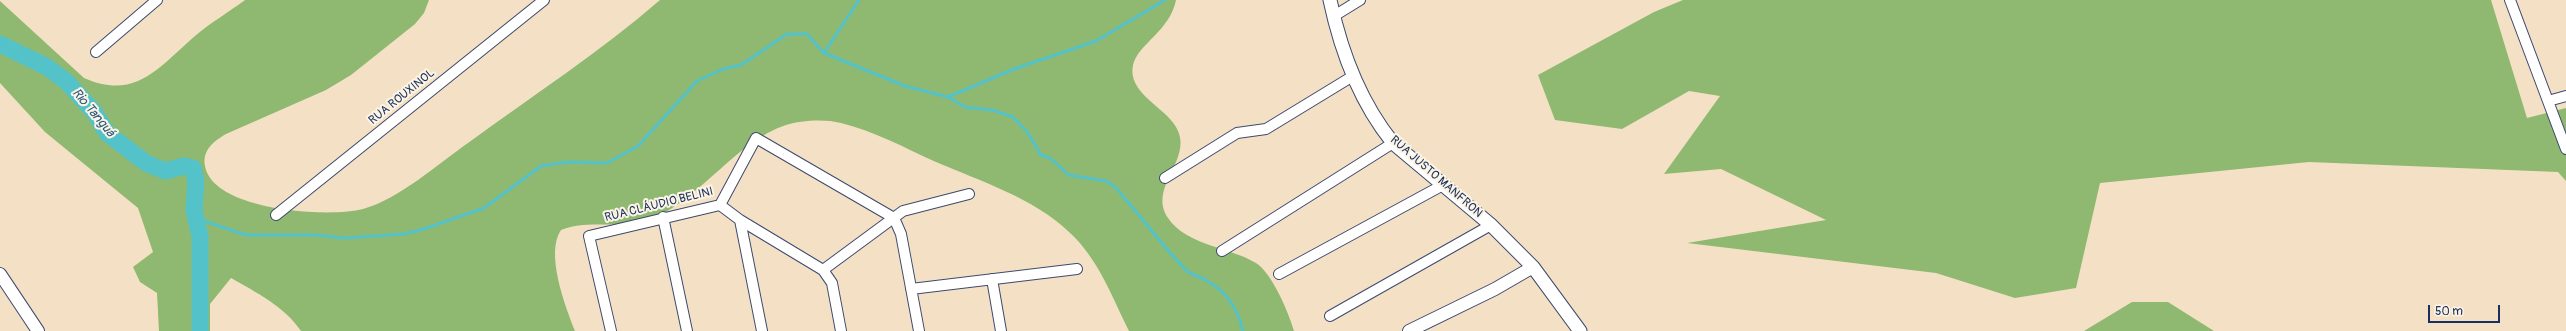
<!DOCTYPE html>
<html>
<head>
<meta charset="utf-8">
<style>
	body { margin:0 }
	#map { position:relative; width:2566px; height:331px; overflow:hidden; background:#f4e1c5; font-family:Pangolin,sans-serif }
	canvas { display:block }
	.scale { position:absolute; left:2428px; top:305px; width:72px; height:18px; box-sizing:border-box; border:2px solid #1b2f5e; border-top:0; padding-left:5px; font-size:12px; line-height:14px; white-space:nowrap; color:#1b2f5e; -webkit-text-stroke:3px #fcf5e5; paint-order:stroke }
</style>
</head>
<body>
<div id="map">
<canvas width="2566" height="331"></canvas>
<div class="scale">50 m</div>
</div>
<script>
const ctx = document.querySelector('canvas').getContext('2d');
ctx.lineJoin = 'round';
function paint(path, color) { ctx.fillStyle = color; ctx.fill(path, 'evenodd'); }
function stroke(path, color, width, dash) { ctx.strokeStyle = color; ctx.lineWidth = width; ctx.lineCap = dash ? 'butt' : 'round'; ctx.setLineDash(dash || []); ctx.stroke(path); }
function write(font, color, halo, rows, align = 'center') {
  ctx.font = font + ' Pangolin,sans-serif'; ctx.lineWidth = 4; ctx.setLineDash([]); ctx.textBaseline = 'middle'; ctx.strokeStyle = halo; ctx.fillStyle = color; for (const [text, x, y, turn = 0] of rows) {
    ctx.save(); ctx.translate(x, y); ctx.rotate((+turn || 0) * Math.PI / 180); ctx.textAlign = isNaN(turn) ? turn : align; if (halo) ctx.strokeText(text, 0, 0); ctx.fillText(text, 0, 0); ctx.restore();
  }
}
const forest = new Path2D(`
	M 245,0 L 429,0 L 424,13 L 415,24 L 351,75 L 326,90 L 226,134 C 214,141 202,150 205,166 C 213,211 329,218 363,209 C 399,199 438,164 468,143 C 532,96 600,52 660,0 L 1176,0 C 1170,31 1138,44 1133,65 C 1127,93 1165,107 1176,127 C 1195,159 1147,186 1168,218 C 1187,246 1230,247 1256,263 C 1272,273 1289,313 1294,331 L 1129,331 C 1112,297 1098,258 1069,232 C 1034,198 980,181 936,162 C 905,148 874,131 841,123 C 825,119 802,120 786,125 C 735,142 703,197 652,219 C 623,231 589,218 561,230 C 545,253 565,306 575,331 L 301,331 C 284,306 257,293 231,278 L 210,304 L 210,331 L 159,331 L 157,293 L 140,282 L 133,267 L 153,252 L 138,208 L 45,132 L 0,83 L 0,1 L 84,78 C 136,101 159,67 195,36 C 210,23 229,12 245,0 Z
	M 1683,0 L 2491,0 L 2527,118 L 2566,108 L 2566,181 L 2558,172 L 2309,162 L 2100,183 L 2076,288 L 2015,298 L 1936,273 L 1687,243 L 1826,220 L 1721,169 L 1664,174 L 1720,96 L 1689,91 L 1622,129 L 1555,120 L 1538,75 L 1654,12 Z
	M 2132,302 L 2168,302 L 2214,331 L 2084,331 Z`);
const stream = new Path2D(`
	M 824,53 L 859,0
	M 948,97 L 1014,69 L 1096,41 L 1165,0
	M 195,218 L 246,235 L 314,235 L 345,238 L 404,234 L 424,229 L 484,208 L 541,166 L 568,162 L 607,163 L 638,146 L 697,81 L 723,69 L 741,65 L 787,34 L 807,34 L 824,53 L 905,86 L 948,97 L 965,107 L 992,110 L 1013,117 L 1028,133 L 1041,155 L 1050,158 L 1069,175 L 1106,181 L 1115,187 C 1139,214 1161,244 1187,271 C 1192,275 1198,276 1204,279 C 1225,290 1238,309 1243,331`);
const river = new Path2D(`
	M 0,44 L 47,67 L 67,82 L 94,112 L 107,133 L 146,163 L 165,171 L 184,166 L 193,168 L 196,181 L 194,210 L 200,236 L 200,331`);
const minor = new Path2D(`
	M 2510,0 L 2566,149
	M 1334,16 L 1360,0
	M 96,52 L 157,0
	M 2548,101 L 2566,96
	M 1165,178 L 1237,133 L 1266,129 L 1353,76
	M 720,205 L 756,138 L 894,218
	M 720,205 L 740,220 L 823,270 L 832,283 L 841,331
	M 276,215 L 544,0
	M 663,217 L 687,331
	M 894,218 L 901,234 L 919,331
	M 740,220 L 762,331
	M 1222,251 L 1393,143
	M 823,270 L 903,211 L 969,194
	M 1279,274 L 1443,185
	M 992,279 L 1001,331
	M 911,289 L 1077,269
	M 1330,316 L 1491,225
	M 611,331 L 589,236 L 720,205`);
const tertiary = new Path2D(`
	M 0,274 L 38,331
	M 1409,331 L 1495,289 L 1533,267`);
const secondary = new Path2D(`
	M 1330,0 C 1341,52 1359,101 1393,143 L 1491,225 L 1533,267 L 1580,331`);
const streetNames = [
	["RUA ROUXINOL",402,97,-39],
	["RUA JUSTO MANFRON",1436,177,41],
	["RUA CLÁUDIO BELINI",659,205,-14]
];
const waterNames = [
	["Rio Tanguá",93,113,50]
];
paint(forest, '#8fb970');
stroke(stream, '#54c2c9', 3);
stroke(river, '#54c2c9', 17);
stroke(minor, '#3c4a6d', 12);
stroke(tertiary, '#3c4a6d', 14);
stroke(secondary, '#3c4a6d', 15);
stroke(minor, '#fff', 10);
stroke(tertiary, '#fff', 12);
stroke(secondary, '#fff', 13);
write('12px', '#1b2f5e', '#fcf5e5', streetNames);
write('italic 13px', '#2c5b7e', '#fcf5e5', waterNames);
</script>
</body>
</html>
